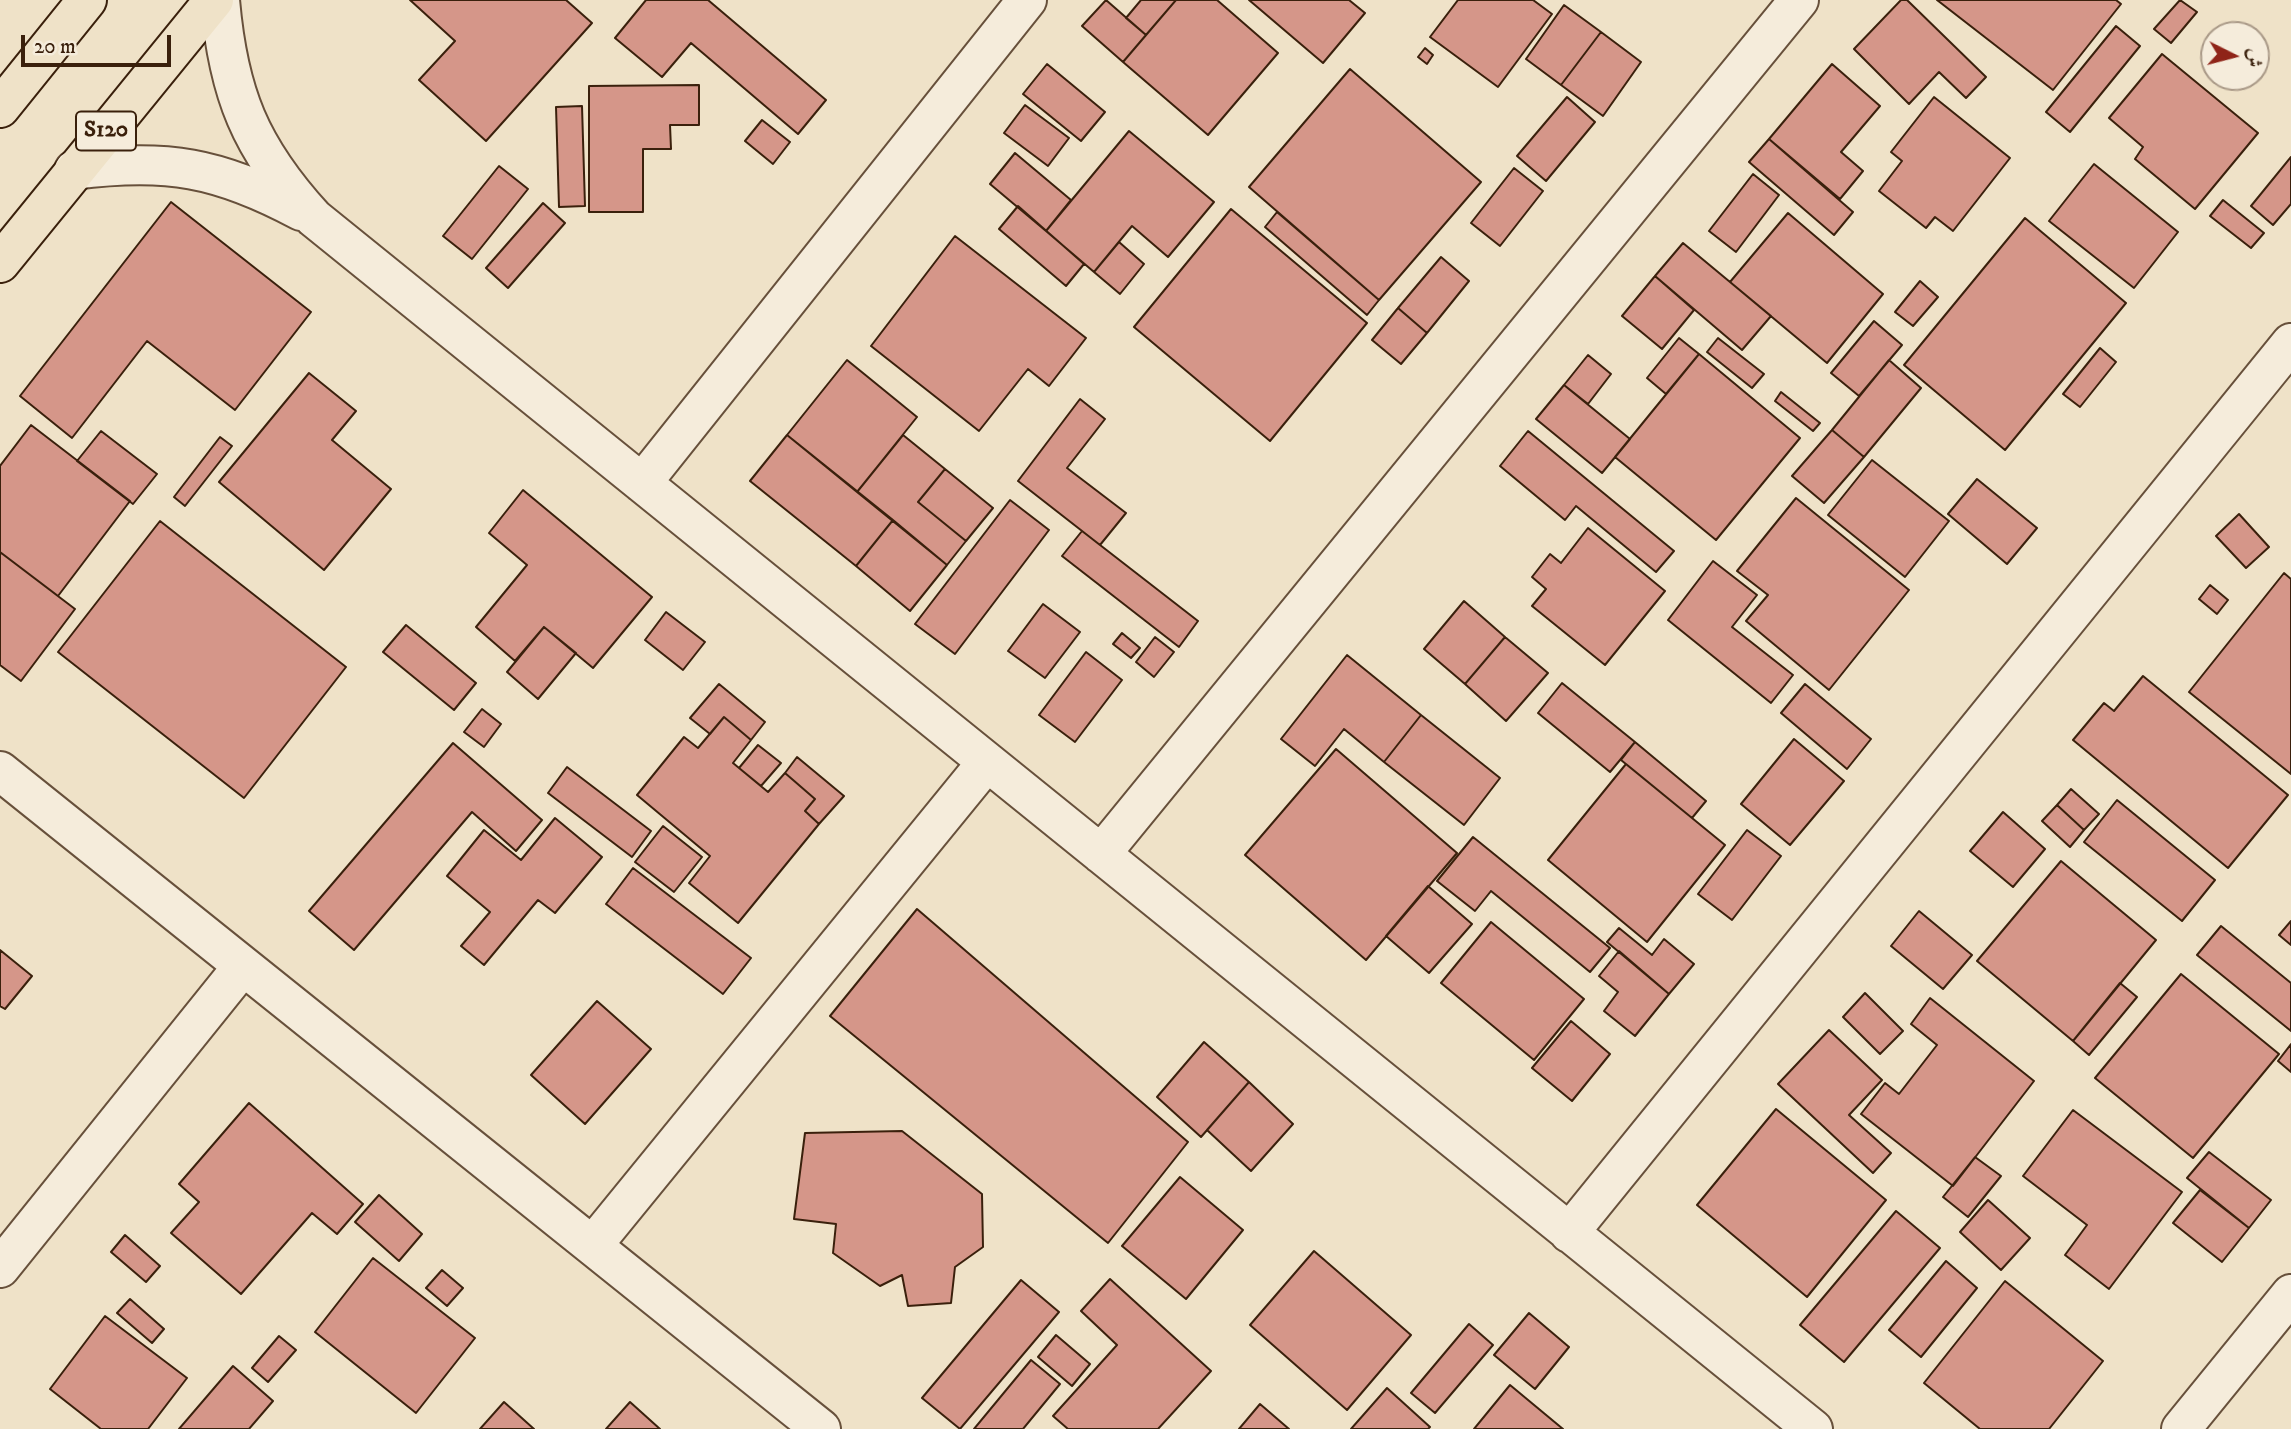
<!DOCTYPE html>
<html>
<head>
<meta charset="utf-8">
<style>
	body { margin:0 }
	#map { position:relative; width:2291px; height:1429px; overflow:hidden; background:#efe2c8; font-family:"IM FELL DW Pica",Amiri,serif }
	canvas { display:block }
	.north { position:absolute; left:2200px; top:21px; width:70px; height:70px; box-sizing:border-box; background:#f5ecdb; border:2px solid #aa9a88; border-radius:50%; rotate:96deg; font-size:19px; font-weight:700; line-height:28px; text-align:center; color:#3a200c }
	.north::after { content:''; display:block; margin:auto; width:24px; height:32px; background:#8f2418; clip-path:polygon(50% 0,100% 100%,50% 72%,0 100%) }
	.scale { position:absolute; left:21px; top:35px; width:150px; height:32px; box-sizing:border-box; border:4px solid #3a200c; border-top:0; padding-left:9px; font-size:21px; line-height:24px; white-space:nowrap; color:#3a200c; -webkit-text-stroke:5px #f5ecdb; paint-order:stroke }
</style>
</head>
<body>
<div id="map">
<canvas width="2291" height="1429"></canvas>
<div class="north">ش</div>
<div class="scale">20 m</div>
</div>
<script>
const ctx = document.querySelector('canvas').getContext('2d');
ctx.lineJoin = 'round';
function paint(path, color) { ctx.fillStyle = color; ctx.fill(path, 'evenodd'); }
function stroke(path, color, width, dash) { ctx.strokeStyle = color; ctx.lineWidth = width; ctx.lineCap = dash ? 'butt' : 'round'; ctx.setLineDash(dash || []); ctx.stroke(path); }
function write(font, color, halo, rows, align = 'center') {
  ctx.font = font + ' "IM FELL DW Pica",serif'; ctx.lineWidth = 5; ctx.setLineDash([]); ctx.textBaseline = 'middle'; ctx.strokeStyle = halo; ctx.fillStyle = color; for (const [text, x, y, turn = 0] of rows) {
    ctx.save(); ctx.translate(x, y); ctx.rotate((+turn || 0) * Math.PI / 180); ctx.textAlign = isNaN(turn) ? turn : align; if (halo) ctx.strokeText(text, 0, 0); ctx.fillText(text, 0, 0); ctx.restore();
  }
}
const building = new Path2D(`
	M 410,0 L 566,0 L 592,23 L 486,141 L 419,80 L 455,41 Z
	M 646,0 L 708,0 L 826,100 L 798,134 L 691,43 L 662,77 L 615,38 Z
	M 1106,0 L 1146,35 L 1123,62 L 1082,26 Z
	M 1141,0 L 1176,0 L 1146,35 L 1126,18 Z
	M 1176,0 L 1217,0 L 1278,53 L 1208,135 L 1123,62 Z
	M 1249,0 L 1349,0 L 1365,13 L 1323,63 Z
	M 1458,0 L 1533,0 L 1552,14 L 1498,87 L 1430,37 Z
	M 1901,0 L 1907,0 L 1986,77 L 1966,98 L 1939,72 L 1909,104 L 1854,49 Z
	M 1937,0 L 2116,0 L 2121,4 L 2053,90 Z
	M 2180,0 L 2197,12 L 2171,43 L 2154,29 Z
	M 1564,5 L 1601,32 L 1561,85 L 1526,59 Z
	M 2116,26 L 2140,46 L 2070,132 L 2046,112 Z
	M 1601,32 L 1641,62 L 1603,116 L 1561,85 Z
	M 1425,48 L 1433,55 L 1427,64 L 1418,57 Z
	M 2162,54 L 2258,133 L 2195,209 L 2135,159 L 2143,147 L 2109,118 Z
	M 1047,64 L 1105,112 L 1081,141 L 1023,94 Z
	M 1832,64 L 1880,106 L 1841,152 L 1863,171 L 1840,199 L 1769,139 Z
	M 1350,69 L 1481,182 L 1379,300 L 1249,187 Z
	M 699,85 L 699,125 L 670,125 L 671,149 L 643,149 L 643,212 L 589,212 L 589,86 Z
	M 1567,97 L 1595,122 L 1546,181 L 1517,156 Z
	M 1934,97 L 2010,158 L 1953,231 L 1935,217 L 1926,228 L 1879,191 L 1902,161 L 1891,152 Z
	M 1025,105 L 1069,138 L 1048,166 L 1004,133 Z
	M 582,106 L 585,206 L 559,207 L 556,107 Z
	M 762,120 L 790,142 L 773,164 L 745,141 Z
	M 1129,131 L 1214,202 L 1168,257 L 1132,226 L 1094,272 L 1046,231 Z
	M 1769,139 L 1853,212 L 1834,235 L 1749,162 Z
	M 1015,153 L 1071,200 L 1046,231 L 990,184 Z
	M 2291,157 L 2291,204 L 2273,225 L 2251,206 Z
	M 2094,164 L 2178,232 L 2134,288 L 2049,221 Z
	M 499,166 L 528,189 L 472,259 L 443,236 Z
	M 1514,168 L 1543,191 L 1500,246 L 1471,223 Z
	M 1753,174 L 1779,195 L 1736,252 L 1709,231 Z
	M 2223,200 L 2264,233 L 2251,248 L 2210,216 Z
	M 171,202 L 311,312 L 235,410 L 147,341 L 72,438 L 20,396 Z
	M 543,203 L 565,223 L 508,288 L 486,268 Z
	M 1018,206 L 1084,264 L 1066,286 L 999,229 Z
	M 1231,209 L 1367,323 L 1270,441 L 1134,327 Z
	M 1277,212 L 1379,300 L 1367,315 L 1265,227 Z
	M 1788,213 L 1883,294 L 1827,363 L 1730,282 Z
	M 2025,218 L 2126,303 L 2005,450 L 1904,365 Z
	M 955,236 L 1086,338 L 1049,386 L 1028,369 L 979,431 L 871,346 Z
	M 1119,242 L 1144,264 L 1120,294 L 1094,272 Z
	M 1683,243 L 1771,316 L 1742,350 L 1655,276 Z
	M 1441,257 L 1469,281 L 1427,333 L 1398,308 Z
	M 1655,276 L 1694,310 L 1662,349 L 1622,316 Z
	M 1920,281 L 1938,297 L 1913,326 L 1895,312 Z
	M 1398,308 L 1427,333 L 1401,364 L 1372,340 Z
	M 1874,321 L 1902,345 L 1859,396 L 1831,373 Z
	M 1679,338 L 1699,354 L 1666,394 L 1647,378 Z
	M 1718,338 L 1764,374 L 1752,388 L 1707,352 Z
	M 2100,348 L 2116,362 L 2080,407 L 2063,394 Z
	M 1699,354 L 1800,438 L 1716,540 L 1615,457 Z
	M 1588,355 L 1611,374 L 1588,404 L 1564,385 Z
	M 847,360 L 917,417 L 857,492 L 787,435 Z
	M 1889,360 L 1921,388 L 1864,457 L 1832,430 Z
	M 309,373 L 356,411 L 332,440 L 391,489 L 324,570 L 219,482 Z
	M 1564,385 L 1630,439 L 1602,473 L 1536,419 Z
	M 1781,392 L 1820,423 L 1813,431 L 1775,401 Z
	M 1080,399 L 1105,419 L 1067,468 L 1126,513 L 1100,545 L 1018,481 Z
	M 31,425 L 130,501 L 58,596 L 0,552 L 0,466 Z
	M 1832,430 L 1864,457 L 1824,503 L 1792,476 Z
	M 101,431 L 157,474 L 133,504 L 77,461 Z
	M 1528,431 L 1674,551 L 1656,572 L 1576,506 L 1565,520 L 1500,466 Z
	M 787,435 L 893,520 L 856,566 L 750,481 Z
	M 903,435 L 945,469 L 918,502 L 966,541 L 947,565 L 857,492 Z
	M 220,437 L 232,446 L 185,506 L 174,497 Z
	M 1872,460 L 1949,521 L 1905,577 L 1828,515 Z
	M 945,469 L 993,508 L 966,541 L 918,502 Z
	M 1977,479 L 2037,528 L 2007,564 L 1948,514 Z
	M 523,490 L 652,597 L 593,668 L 544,627 L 515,661 L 476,627 L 527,565 L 489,533 Z
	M 1796,498 L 1909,590 L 1829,690 L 1746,621 L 1768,595 L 1737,571 Z
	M 1010,500 L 1049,530 L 955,654 L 915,624 Z
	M 2239,514 L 2269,547 L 2246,568 L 2216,536 Z
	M 893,520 L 947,565 L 910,611 L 856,566 Z
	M 160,521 L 346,667 L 244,798 L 58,652 Z
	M 1588,528 L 1665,591 L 1605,665 L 1532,606 L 1546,589 L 1532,577 L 1550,554 L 1561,563 Z
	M 1082,531 L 1198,621 L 1179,647 L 1062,556 Z
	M 0,552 L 75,609 L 21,681 L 0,665 Z
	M 1713,561 L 1757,595 L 1732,627 L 1793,675 L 1771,703 L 1668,620 Z
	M 2284,573 L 2291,579 L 2291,774 L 2189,692 Z
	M 2210,585 L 2228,600 L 2217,614 L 2199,599 Z
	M 1464,601 L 1505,637 L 1465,684 L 1424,649 Z
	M 1043,604 L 1080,632 L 1045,678 L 1008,651 Z
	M 666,612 L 705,642 L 683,670 L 645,640 Z
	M 406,625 L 476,683 L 454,710 L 383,652 Z
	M 544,627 L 576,653 L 538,699 L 507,672 Z
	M 1122,633 L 1140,648 L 1131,658 L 1113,644 Z
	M 1155,637 L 1174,652 L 1154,677 L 1136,662 Z
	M 1505,637 L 1548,673 L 1506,721 L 1465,684 Z
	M 1086,652 L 1122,680 L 1075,742 L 1039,715 Z
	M 1347,655 L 1421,715 L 1384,762 L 1344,729 L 1315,766 L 1281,739 Z
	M 2143,676 L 2288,795 L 2228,868 L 2073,740 L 2104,703 L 2114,711 Z
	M 1562,683 L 1635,742 L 1610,772 L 1538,713 Z
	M 719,684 L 765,722 L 751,740 L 724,717 L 710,734 L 690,718 Z
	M 1805,684 L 1871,739 L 1847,769 L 1781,713 Z
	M 482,709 L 501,724 L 484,747 L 464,732 Z
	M 1421,715 L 1500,778 L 1464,825 L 1384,762 Z
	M 724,717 L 751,740 L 733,763 L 768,792 L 785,773 L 815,799 L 805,811 L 819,824 L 738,923 L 689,883 L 710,856 L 637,795 L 684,737 L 698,748 Z
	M 1794,739 L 1844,781 L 1790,845 L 1741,804 Z
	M 1635,742 L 1706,801 L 1692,818 L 1621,760 Z
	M 453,743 L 542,820 L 516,851 L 472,812 L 354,950 L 309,911 Z
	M 758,745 L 781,763 L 761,786 L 739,768 Z
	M 1336,749 L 1457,853 L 1366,960 L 1245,855 Z
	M 797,757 L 844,796 L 819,824 L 805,811 L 815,799 L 785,773 Z
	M 1626,764 L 1725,845 L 1647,942 L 1548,860 Z
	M 567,767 L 651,831 L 632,857 L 548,793 Z
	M 2071,789 L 2099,814 L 2084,830 L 2057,805 Z
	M 2117,800 L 2215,880 L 2182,921 L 2084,842 Z
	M 2057,805 L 2084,830 L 2070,847 L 2042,821 Z
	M 2003,812 L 2045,849 L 2013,887 L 1970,851 Z
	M 555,818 L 602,857 L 555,913 L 538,900 L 484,965 L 461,946 L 490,912 L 447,876 L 484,830 L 521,860 Z
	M 663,826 L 702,857 L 674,892 L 635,862 Z
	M 1747,830 L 1781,856 L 1732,920 L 1698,894 Z
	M 1473,837 L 1610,948 L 1590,972 L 1491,891 L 1475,911 L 1437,881 Z
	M 2061,861 L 2156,940 L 2073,1041 L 1977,961 Z
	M 633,868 L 751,958 L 723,994 L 606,904 Z
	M 1428,886 L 1472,924 L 1429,973 L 1386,936 Z
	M 917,909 L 1188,1142 L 1108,1243 L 830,1016 Z
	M 1919,911 L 1972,955 L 1943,989 L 1891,946 Z
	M 2291,921 L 2291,945 L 2279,935 Z
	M 1491,922 L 1584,999 L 1534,1060 L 1441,983 Z
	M 2221,926 L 2291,983 L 2291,1031 L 2197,955 Z
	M 1619,928 L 1652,955 L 1664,939 L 1694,964 L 1669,994 L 1607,942 Z
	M 0,950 L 32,976 L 5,1009 L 0,1006 Z
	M 1619,951 L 1669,994 L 1635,1036 L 1604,1011 L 1618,992 L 1599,976 Z
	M 2181,974 L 2279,1054 L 2193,1158 L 2095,1078 Z
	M 2120,983 L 2137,997 L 2089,1055 L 2073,1041 Z
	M 1865,993 L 1903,1031 L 1880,1054 L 1843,1017 Z
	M 1930,998 L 2034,1081 L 1953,1186 L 1861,1114 L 1885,1083 L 1899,1094 L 1937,1045 L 1911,1024 Z
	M 597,1001 L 651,1049 L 585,1124 L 531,1075 Z
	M 1571,1021 L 1610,1054 L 1572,1101 L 1532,1068 Z
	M 1829,1030 L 1882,1080 L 1849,1115 L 1891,1153 L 1873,1173 L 1778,1084 Z
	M 1204,1042 L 1249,1082 L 1201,1137 L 1157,1097 Z
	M 2291,1044 L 2291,1072 L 2278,1061 Z
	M 1249,1082 L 1293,1124 L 1251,1171 L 1207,1130 Z
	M 249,1103 L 363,1204 L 337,1234 L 312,1213 L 241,1294 L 171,1233 L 199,1202 L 179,1184 Z
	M 1776,1109 L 1886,1200 L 1807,1297 L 1697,1205 Z
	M 2073,1110 L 2182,1192 L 2109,1289 L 2065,1255 L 2087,1225 L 2023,1176 Z
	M 902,1131 L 982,1194 L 983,1247 L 955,1267 L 951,1303 L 908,1306 L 902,1275 L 880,1286 L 833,1253 L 836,1224 L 794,1219 L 805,1133 Z
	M 2209,1152 L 2271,1200 L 2249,1228 L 2187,1178 Z
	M 1975,1157 L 2001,1176 L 1968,1217 L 1943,1197 Z
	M 1180,1177 L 1243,1230 L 1186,1299 L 1122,1246 Z
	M 2200,1190 L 2249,1228 L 2222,1262 L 2173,1223 Z
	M 379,1195 L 422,1234 L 399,1261 L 355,1222 Z
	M 1988,1200 L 2030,1238 L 2001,1270 L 1960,1232 Z
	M 1896,1211 L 1940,1248 L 1844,1362 L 1800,1325 Z
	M 125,1235 L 160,1266 L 146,1282 L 111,1252 Z
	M 1314,1251 L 1411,1335 L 1347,1410 L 1250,1325 Z
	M 373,1258 L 475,1338 L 416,1413 L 315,1332 Z
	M 1946,1261 L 1977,1288 L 1921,1357 L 1889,1330 Z
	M 442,1270 L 463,1288 L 447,1306 L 426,1288 Z
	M 1110,1279 L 1211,1371 L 1158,1429 L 1068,1429 L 1053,1416 L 1117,1345 L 1081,1311 Z
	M 1021,1280 L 1059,1312 L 960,1429 L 922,1398 Z
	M 2005,1281 L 2103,1361 L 2049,1429 L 1980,1429 L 1924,1383 Z
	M 130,1299 L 164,1329 L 152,1343 L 117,1313 Z
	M 1529,1313 L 1569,1347 L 1535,1389 L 1494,1355 Z
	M 105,1316 L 187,1378 L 148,1429 L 101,1429 L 50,1389 Z
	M 1469,1324 L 1493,1345 L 1435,1413 L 1411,1393 Z
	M 1056,1335 L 1090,1364 L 1072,1386 L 1038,1357 Z
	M 279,1336 L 296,1350 L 268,1382 L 252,1368 Z
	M 1031,1360 L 1060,1384 L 1023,1429 L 974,1429 Z
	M 233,1366 L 273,1401 L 249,1429 L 179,1429 Z
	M 1510,1385 L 1563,1429 L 1474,1429 Z
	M 1387,1388 L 1430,1427 L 1428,1429 L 1351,1429 Z
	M 504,1402 L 534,1429 L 480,1429 Z
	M 630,1402 L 660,1429 L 606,1429 Z
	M 1260,1404 L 1289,1429 L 1239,1429 Z`);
const street = new Path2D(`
	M 220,0 C 228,93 250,148 314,218 L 1813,1429
	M 74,170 C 166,158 219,167 301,211
	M 642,483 L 1027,0
	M 0,771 L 821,1429
	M 1101,854 L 1799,0
	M 1569,1233 L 2291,343
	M 593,1245 L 987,762
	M 0,1268 L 243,966
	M 2181,1429 L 2291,1294`);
const primary = new Path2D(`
	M 0,108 L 87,0
	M 0,263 L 214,0`);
const shields = [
	[106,131,60]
];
const shieldNames = [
	["S120",106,131]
];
paint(building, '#d59689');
stroke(building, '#3a200c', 2);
stroke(street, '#67503b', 42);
stroke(primary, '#3a200c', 42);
stroke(street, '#f5ecdb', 38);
stroke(primary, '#efe2c8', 38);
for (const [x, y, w] of shields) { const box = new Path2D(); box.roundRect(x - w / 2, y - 19.5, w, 39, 5); ctx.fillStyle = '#f5ecdb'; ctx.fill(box); stroke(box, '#3a200c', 2); }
write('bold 23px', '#3a200c', null, shieldNames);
</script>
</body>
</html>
